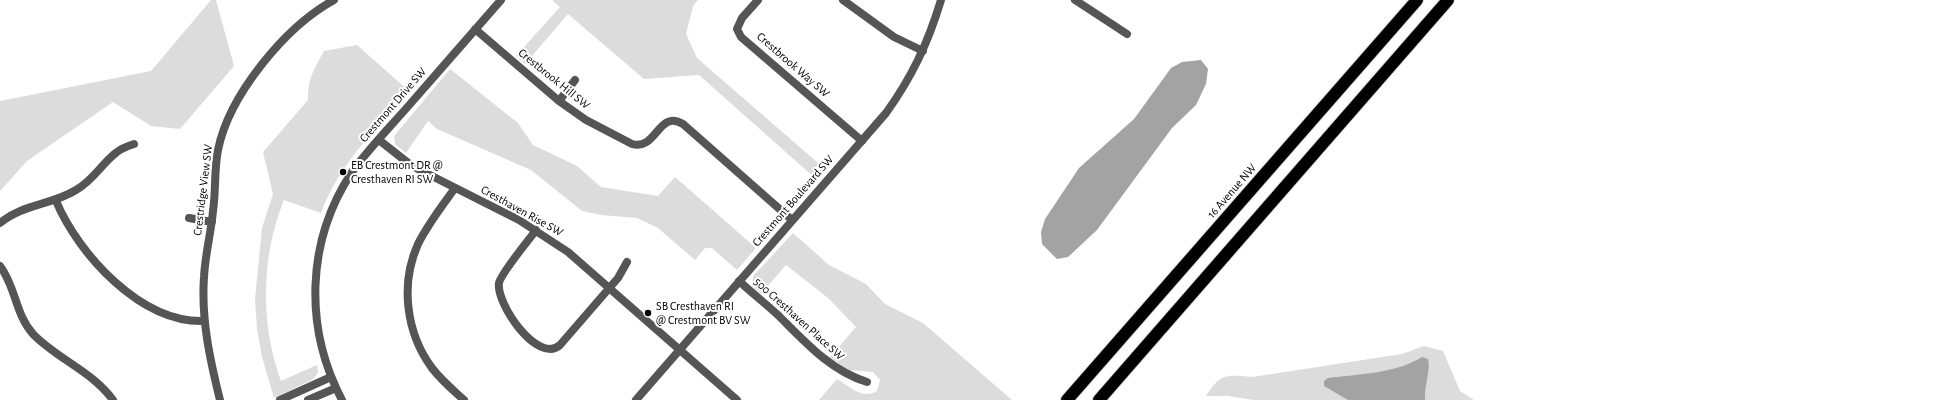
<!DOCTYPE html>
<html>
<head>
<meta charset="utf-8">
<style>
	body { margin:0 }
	canvas { display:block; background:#fff }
</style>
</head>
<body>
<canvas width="1937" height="400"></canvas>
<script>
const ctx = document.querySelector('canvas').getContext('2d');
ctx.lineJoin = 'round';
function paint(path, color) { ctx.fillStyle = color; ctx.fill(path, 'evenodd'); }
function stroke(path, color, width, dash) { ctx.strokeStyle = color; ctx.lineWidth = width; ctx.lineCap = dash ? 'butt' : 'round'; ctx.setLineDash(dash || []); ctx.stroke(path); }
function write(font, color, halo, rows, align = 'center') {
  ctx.font = font + ' "Alegreya Sans",sans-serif'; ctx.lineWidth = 4; ctx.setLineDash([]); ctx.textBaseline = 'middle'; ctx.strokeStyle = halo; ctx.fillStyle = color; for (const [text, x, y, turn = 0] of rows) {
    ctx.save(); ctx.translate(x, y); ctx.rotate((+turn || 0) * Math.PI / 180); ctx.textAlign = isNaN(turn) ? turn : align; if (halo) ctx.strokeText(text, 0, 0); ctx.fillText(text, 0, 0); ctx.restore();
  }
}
const green = new Path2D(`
	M 211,0 L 216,0 L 234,66 L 180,129 L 151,126 L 113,102 L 27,161 L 0,191 L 0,101 L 151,71 Z
	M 552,0 L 698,0 L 693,6 L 686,34 L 697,58 L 825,169 L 816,179 L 699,75 L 644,79 L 568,14 L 525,64 L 516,56 L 560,7 Z
	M 357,45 L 409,91 C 376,129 339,164 321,213 L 284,200 C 261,257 260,323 281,381 L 317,365 L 318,373 L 312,380 L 274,398 L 262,357 L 257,329 L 255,299 L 262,228 L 273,194 L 263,152 L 308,100 C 307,80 315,67 324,51 Z
	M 450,69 L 518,123 L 533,145 L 577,166 L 601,187 L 658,196 L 675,177 L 756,248 L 737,270 L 712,248 L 705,248 L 695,260 L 658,228 L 637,218 L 601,215 L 582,211 L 531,170 L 437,129 L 428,121 L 406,153 L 395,144 L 394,136 Z
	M 793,233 L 829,265 L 866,284 L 885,304 L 923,323 L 1012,400 L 819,400 L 837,379 C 851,387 862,400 877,391 L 880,380 L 873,372 L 848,370 L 830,357 L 856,327 L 828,298 L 786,265 L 761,294 C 754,288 750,284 754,275 Z
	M 1424,346 L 1443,351 L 1460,391 L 1474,400 L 1254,400 L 1228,396 L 1206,396 C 1221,373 1225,375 1252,377 L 1402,354 Z`);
const water = new Path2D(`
	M 1201,60 L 1208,69 L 1206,84 L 1196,105 L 1172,128 L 1097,230 L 1068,257 L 1057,259 L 1042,244 L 1041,232 L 1045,219 L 1079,168 L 1134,119 L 1171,68 L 1182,62 Z
	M 1422,357 L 1428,359 C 1431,369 1424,387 1425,400 L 1348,400 L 1324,386 L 1324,381 L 1328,378 C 1358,374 1395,374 1422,357 Z`);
const minor = new Path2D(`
	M 758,0 L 742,18 L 737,29 L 741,37 L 862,141
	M 843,0 L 894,37 L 923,51
	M 1075,0 L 1127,34
	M 475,29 L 559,101 L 586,120 L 632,144 C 657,151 658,109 683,124 L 792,220
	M 559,101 L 575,80
	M 379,140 L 412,166 L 519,220 L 568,252 L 737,400
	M 455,188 C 442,206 428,224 418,244 C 400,284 406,333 432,368 C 441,380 453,390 464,400
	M 56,201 C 79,255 141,323 204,321
	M 189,218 L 212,222
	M 0,223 C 23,204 52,205 76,190 C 93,181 102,163 117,152 C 122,148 128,146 134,144
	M 536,230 C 529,240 501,273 499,283 C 496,304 538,365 560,345 L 618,278 L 627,262
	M 0,266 C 16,287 15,314 33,334 C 57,359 92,371 113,400
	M 739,281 C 752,293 766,304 779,316 C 805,342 831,371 867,382
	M 220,400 C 210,360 201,319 204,277 C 205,255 211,233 213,211 C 216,191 214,170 218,150 C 229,95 285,27 334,0
	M 280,400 L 331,377
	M 308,400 L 336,388
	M 342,400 C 304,328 306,241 352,172 C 369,148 391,126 411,103 C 441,69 471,34 501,0`);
const tertiary = new Path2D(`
	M 636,400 L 886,113 C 912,77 928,43 941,0`);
const motorway = new Path2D(`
	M 1067,400 L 1417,0
	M 1099,400 L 1448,0`);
const markers = [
	[343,172,4,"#000"],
	[648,313,4,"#000"]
];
const streetNames = [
	["Crestbrook Way SW",793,65,41],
	["Crestbrook Hill SW",554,79,39],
	["Crestmont Drive SW",393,105,-49],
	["Crestridge View SW",203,190,-83],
	["16 Avenue NW",1232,191,-49],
	["Crestmont Boulevard SW",793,201,-49],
	["Cresthaven Rise SW",522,211,29],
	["500 Cresthaven Place SW",799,319,42]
];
const poiNames = [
	["EB Crestmont DR @",351,165],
	["Cresthaven RI SW",351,179],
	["SB Cresthaven RI",656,306],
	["@ Crestmont BV SW",656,320]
];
paint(green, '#dcdcdc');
paint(water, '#a3a3a3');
stroke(motorway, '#dbdbdb', 14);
stroke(minor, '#555', 8);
stroke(tertiary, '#555', 8);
stroke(motorway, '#000', 12);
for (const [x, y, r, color] of markers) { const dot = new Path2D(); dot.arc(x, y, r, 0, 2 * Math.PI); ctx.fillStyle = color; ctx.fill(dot); stroke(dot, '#fff', 1.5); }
write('12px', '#000', '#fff', streetNames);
write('12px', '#000', '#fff', poiNames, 'left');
</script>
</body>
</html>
